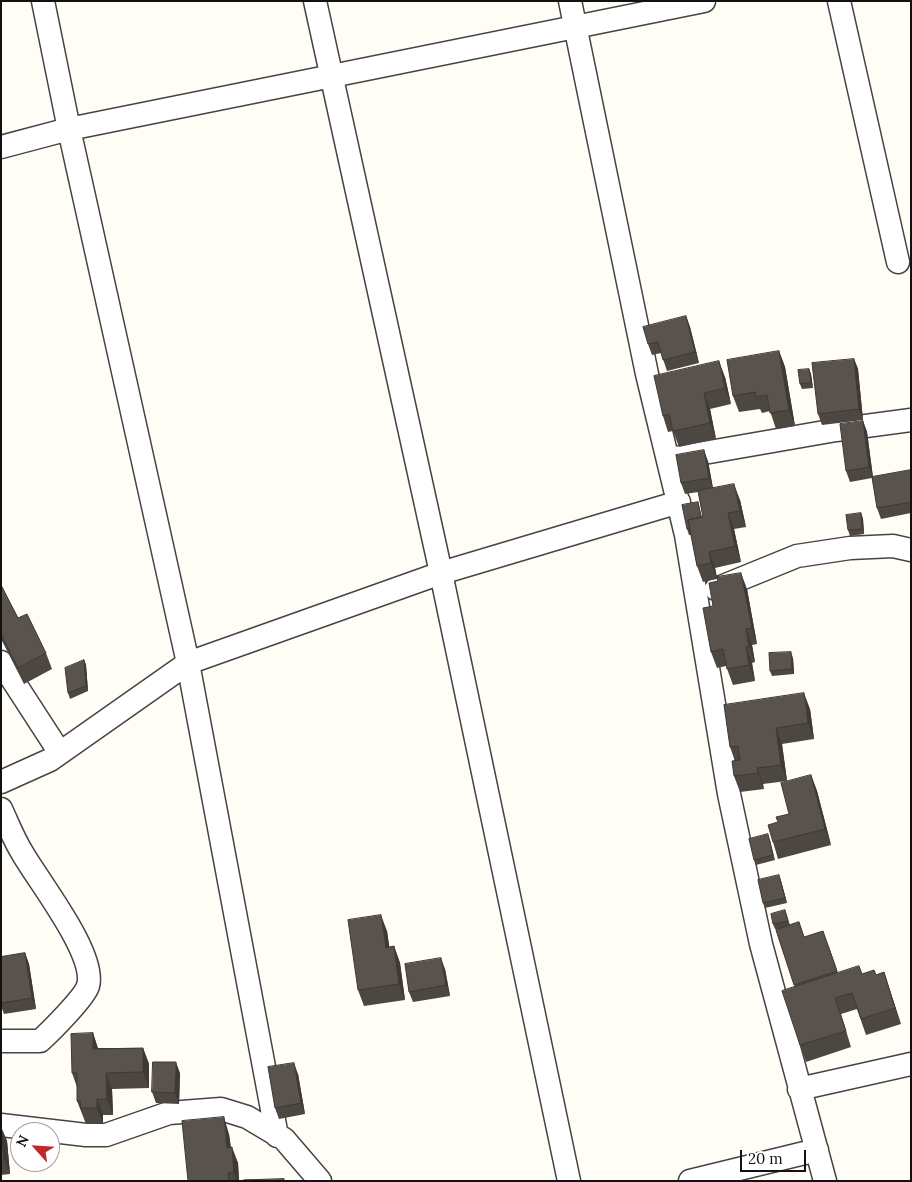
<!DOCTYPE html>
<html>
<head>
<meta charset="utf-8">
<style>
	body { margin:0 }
	#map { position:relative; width:912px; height:1182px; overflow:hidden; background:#fffdf5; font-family:Lora,serif }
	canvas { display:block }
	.frame { position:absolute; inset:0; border:2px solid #111; pointer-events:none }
	.north { position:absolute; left:10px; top:1122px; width:50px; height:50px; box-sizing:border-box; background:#fff; border:1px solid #a0a0a0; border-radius:50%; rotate:296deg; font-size:14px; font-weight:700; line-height:20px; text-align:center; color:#111 }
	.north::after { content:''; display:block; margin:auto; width:18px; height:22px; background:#c4262e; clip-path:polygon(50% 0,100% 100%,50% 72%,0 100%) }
	.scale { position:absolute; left:740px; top:1150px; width:66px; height:22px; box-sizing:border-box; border:2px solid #111; border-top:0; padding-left:6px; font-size:15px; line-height:18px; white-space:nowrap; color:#111; -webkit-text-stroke:4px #fff; paint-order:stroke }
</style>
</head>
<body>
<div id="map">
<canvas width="912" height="1182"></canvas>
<div class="frame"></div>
<div class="north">N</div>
<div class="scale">20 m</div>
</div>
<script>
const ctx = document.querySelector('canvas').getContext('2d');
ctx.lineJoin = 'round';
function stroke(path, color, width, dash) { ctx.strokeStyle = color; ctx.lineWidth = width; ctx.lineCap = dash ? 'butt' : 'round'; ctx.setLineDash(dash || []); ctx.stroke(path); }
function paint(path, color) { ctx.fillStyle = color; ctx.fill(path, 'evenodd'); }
const minor = new Path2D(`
	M 43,1 L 69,129 L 188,663 L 277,1136
	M 315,1 L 441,573 L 569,1181
	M 570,1 L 647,374 L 686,535 L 729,794 L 761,944 L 825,1181
	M 839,1 L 898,262
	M 1,147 L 69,129 L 704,1
	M 675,458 L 836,430 L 911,420
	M 716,589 L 797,556 L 850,548 L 893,546 L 911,550
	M 1,662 L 60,753
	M 1,782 L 50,760 L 188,663 L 441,573 L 679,502
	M 1,809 C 8,824 14,840 23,854 C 39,882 97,955 88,986 C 84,998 51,1031 40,1041 L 1,1041
	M 799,1089 L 911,1064
	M 1,1125 L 86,1135 L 106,1135 L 169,1113 L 221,1109 L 247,1117 L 284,1139 L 320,1181
	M 690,1181 L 817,1150`);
const wall = new Path2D(`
	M 686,316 L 690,327 L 699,363 L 667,371 L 661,353 L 652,355 L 648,344 Z
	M 779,351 L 785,367 L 795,426 L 776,429 L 770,411 L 762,413 L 760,409 L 739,412 L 733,396 Z
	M 854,359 L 858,369 L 863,420 L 822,425 L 818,414 Z
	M 809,369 L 811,374 L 813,388 L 802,389 L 800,384 Z
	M 725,377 L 731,404 L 710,409 L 716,439 L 679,447 L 673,431 L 668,432 L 663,416 Z
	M 863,421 L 867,432 L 873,477 L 911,470 L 911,513 L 881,519 L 877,508 L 872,478 L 850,482 L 846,471 Z
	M 708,461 L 713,488 L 740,500 L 746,527 L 734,529 L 741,562 L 715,568 L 717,577 L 747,589 L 757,644 L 752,645 L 755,662 L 752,663 L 755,681 L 733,685 L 726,666 L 717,668 L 711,652 L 713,606 L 718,581 L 717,579 L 703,582 L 697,566 L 691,535 L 689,535 L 687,529 L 698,502 L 702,517 L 703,517 L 698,492 L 685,494 L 681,483 Z
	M 861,513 L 863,519 L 864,534 L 850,536 L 848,530 Z
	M 1,585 L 18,618 L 46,653 L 52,669 L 24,684 L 1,639 Z
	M 793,658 L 794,674 L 772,676 L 770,671 Z
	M 84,660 L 86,665 L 88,691 L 70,699 L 68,693 Z
	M 810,709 L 814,739 L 782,744 L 787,781 L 763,784 L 764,789 L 740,792 L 734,776 L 735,761 L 730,747 Z
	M 811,775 L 817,791 L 831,845 L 778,859 L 773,842 L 778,822 L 789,814 Z
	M 770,840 L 775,860 L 756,865 L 754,860 Z
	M 781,881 L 787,903 L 765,908 L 763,903 Z
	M 785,910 L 790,925 L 799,922 L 804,937 L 829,947 L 838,973 L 876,975 L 884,972 L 901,1024 L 866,1035 L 857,1009 L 841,1014 L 851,1047 L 806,1062 L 800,1045 L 795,987 L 776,930 L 779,929 L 775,929 L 773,924 Z
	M 387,931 L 389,947 L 394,946 L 400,963 L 405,1000 L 364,1006 L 358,990 Z
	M 25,953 L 29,964 L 36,1009 L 4,1014 L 1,1006 L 1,957 Z
	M 445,969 L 450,996 L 413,1002 L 409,992 Z
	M 93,1033 L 98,1048 L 143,1048 L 149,1064 L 149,1088 L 112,1089 L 113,1115 L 103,1115 L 103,1124 L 86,1124 L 77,1101 L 77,1087 L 72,1073 Z
	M 180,1073 L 179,1104 L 156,1103 L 152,1092 Z
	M 298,1074 L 305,1114 L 279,1119 L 275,1108 Z
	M 1,1127 L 7,1141 L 10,1174 L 1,1175 Z
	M 229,1134 L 231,1147 L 238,1163 L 239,1181 L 188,1181 Z`);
const shadedWall = new Path2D(`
	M 686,316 L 690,327 L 699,363 L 695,352 Z
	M 779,351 L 785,367 L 795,426 L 789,410 Z
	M 854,359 L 858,369 L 863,420 L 859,409 Z
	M 719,361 L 725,377 L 731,404 L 725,388 Z
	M 809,369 L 811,374 L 813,388 L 811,382 Z
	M 704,393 L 710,409 L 716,439 L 710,423 Z
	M 863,421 L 867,432 L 873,478 L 869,467 Z
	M 704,450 L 708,461 L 713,489 L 709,478 Z
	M 734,484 L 740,500 L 746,527 L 740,511 Z
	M 728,513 L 734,529 L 741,562 L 735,546 Z
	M 861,513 L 863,519 L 864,534 L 862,529 Z
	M 709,552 L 715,568 L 717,579 L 711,563 Z
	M 741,573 L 747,589 L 757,644 L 752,628 Z
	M 746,629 L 752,645 L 755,662 L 749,646 Z
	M 746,647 L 752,663 L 755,681 L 749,665 Z
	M 791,652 L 793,658 L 794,674 L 792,669 Z
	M 84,660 L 86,665 L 88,691 L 86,686 Z
	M 804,693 L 810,709 L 814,739 L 808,723 Z
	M 776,728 L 782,744 L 787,781 L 781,765 Z
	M 757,768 L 763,784 L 764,789 L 758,773 Z
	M 811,775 L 817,791 L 831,845 L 825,829 Z
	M 779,875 L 781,881 L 787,903 L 785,898 Z
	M 381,915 L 387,931 L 392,964 L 386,948 Z
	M 394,946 L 400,963 L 405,1000 L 399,984 Z
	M 25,953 L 29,964 L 36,1009 L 32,998 Z
	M 441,958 L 445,969 L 450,996 L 446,985 Z
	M 884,972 L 889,988 L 901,1024 L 895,1008 Z
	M 93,1033 L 98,1049 L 93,1049 Z
	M 143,1048 L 149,1064 L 149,1088 L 143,1072 Z
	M 176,1062 L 180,1073 L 179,1104 L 175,1093 Z
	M 294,1063 L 298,1074 L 305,1114 L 301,1103 Z
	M 106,1073 L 112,1089 L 113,1115 L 107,1099 Z
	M 97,1099 L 103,1115 L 103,1124 L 97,1108 Z
	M 224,1117 L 229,1134 L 232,1164 L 227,1148 Z
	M 1,1127 L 7,1141 L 10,1174 L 4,1158 Z
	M 232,1147 L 238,1163 L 239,1181 L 237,1181 L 234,1172 Z`);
const building = new Path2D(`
	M 686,316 L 695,352 L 663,360 L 658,342 L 648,344 L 643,327 Z
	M 779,351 L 789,410 L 770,413 L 767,395 L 756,397 L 755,392 L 733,396 L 727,360 Z
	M 854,359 L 859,409 L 818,414 L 812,363 Z
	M 719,361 L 725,388 L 704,393 L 710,423 L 673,431 L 669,414 L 663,416 L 654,376 Z
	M 809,369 L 811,382 L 800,384 L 798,370 Z
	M 863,421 L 869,467 L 846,471 L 840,424 Z
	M 704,450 L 709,478 L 681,483 L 676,455 Z
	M 911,470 L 911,502 L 877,508 L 872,477 Z
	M 734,484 L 740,511 L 728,513 L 735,546 L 709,552 L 711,563 L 697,566 L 688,520 L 703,517 L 698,491 Z
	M 698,502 L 701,517 L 688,520 L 690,529 L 687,529 L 682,505 Z
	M 861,513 L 862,529 L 848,530 L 846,515 Z
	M 741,573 L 752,628 L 746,629 L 749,646 L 746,647 L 749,665 L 727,669 L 723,649 L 711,652 L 703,608 L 713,606 L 709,583 L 718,581 L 717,577 Z
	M 1,585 L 18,618 L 27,614 L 46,653 L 18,668 L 1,634 Z
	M 791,652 L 792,669 L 770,671 L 769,653 Z
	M 84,660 L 86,686 L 68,693 L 65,668 Z
	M 804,693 L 808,723 L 776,728 L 781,765 L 757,768 L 758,773 L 734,776 L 732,761 L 740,760 L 738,746 L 730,747 L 724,705 Z
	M 811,775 L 825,829 L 773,842 L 768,825 L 778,822 L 776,817 L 789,814 L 781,783 Z
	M 768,834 L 773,855 L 754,860 L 749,839 Z
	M 779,875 L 785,898 L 763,903 L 758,880 Z
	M 785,910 L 788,921 L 773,924 L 771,914 Z
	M 381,915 L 386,948 L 394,946 L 399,984 L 358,990 L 348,920 Z
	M 799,922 L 804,937 L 823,931 L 837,971 L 794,985 L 776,930 Z
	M 25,953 L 32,998 L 1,1003 L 1,957 Z
	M 441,958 L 446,985 L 409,992 L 405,964 Z
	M 859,966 L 862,974 L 874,970 L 876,975 L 884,972 L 895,1008 L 861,1019 L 852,993 L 835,998 L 846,1031 L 800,1045 L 782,991 Z
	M 93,1033 L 93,1049 L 143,1048 L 143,1072 L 106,1073 L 107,1099 L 97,1099 L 97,1108 L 81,1108 L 80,1101 L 77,1101 L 77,1073 L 72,1073 L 71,1034 Z
	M 153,1062 L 176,1062 L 175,1093 L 152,1092 Z
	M 294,1063 L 301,1103 L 275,1108 L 268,1067 Z
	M 224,1117 L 227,1148 L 232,1147 L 234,1172 L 228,1173 L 229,1181 L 188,1181 L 182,1121 Z
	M 1,1130 L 4,1158 L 1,1158 Z
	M 284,1179 L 284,1181 L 244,1180 Z`);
stroke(minor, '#444', 25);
stroke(minor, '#fff', 22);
paint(wall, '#4d4742');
paint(shadedWall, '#3f3936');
paint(building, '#5a524d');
stroke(building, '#3f3936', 1);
</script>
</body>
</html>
